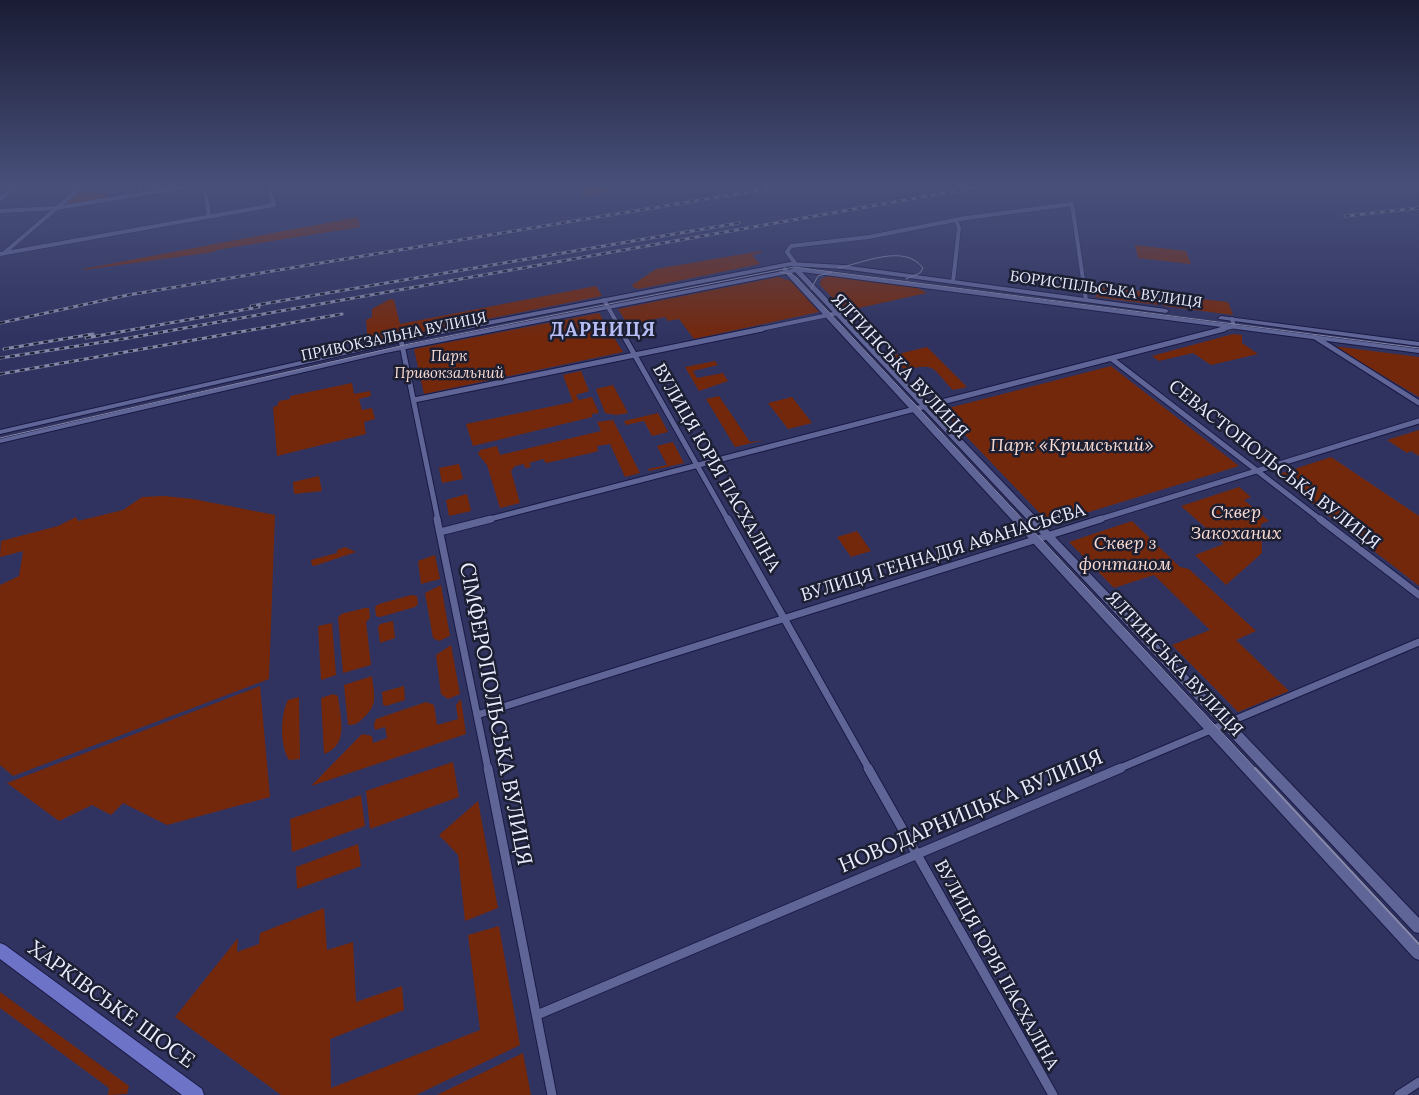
<!DOCTYPE html>
<html>
<head>
<meta charset="utf-8">
<style>
	body { margin:0 }
	canvas { display:block; background:#303360 }
</style>
</head>
<body>
<canvas width="1419" height="1095"></canvas>
<script>
const ctx = document.querySelector('canvas').getContext('2d');
ctx.lineJoin = 'round';
function paint(path, color) { ctx.fillStyle = color; ctx.fill(path, 'evenodd'); }
function stroke(path, color, width, dash) { ctx.strokeStyle = color; ctx.lineWidth = width; ctx.lineCap = dash ? 'butt' : 'round'; ctx.setLineDash(dash || []); ctx.stroke(path); }
function write(font, color, halo, rows, align = 'center') {
  ctx.font = font + ' Lora,serif'; ctx.lineWidth = 5; ctx.setLineDash([]); ctx.textBaseline = 'middle'; ctx.strokeStyle = halo; ctx.fillStyle = color; for (const [text, x, y, turn = 0] of rows) {
    ctx.save(); ctx.translate(x, y); ctx.rotate((+turn || 0) * Math.PI / 180); ctx.textAlign = isNaN(turn) ? turn : align; if (halo) ctx.strokeText(text, 0, 0); ctx.fillText(text, 0, 0); ctx.restore();
  }
}
const green = new Path2D(`
	M 574,184 L 621,184 L 610,191 L 583,197 L 579,190 L 583,189 L 585,186 Z
	M 81,189 L 97,194 L 107,192 L 107,198 L 64,205 Z
	M 358,217 L 360,227 L 216,250 L 214,252 L 83,270 L 83,269 Z
	M 1135,245 L 1186,251 L 1191,264 L 1138,258 Z
	M 761,251 L 762,252 L 752,255 L 760,264 L 639,289 L 634,288 L 632,285 L 656,269 Z
	M 831,275 L 918,288 L 927,293 L 845,311 L 820,285 L 821,279 Z
	M 778,277 L 791,281 L 819,312 L 694,339 L 679,319 L 668,321 L 665,317 L 628,325 L 618,309 Z
	M 596,286 L 602,296 L 368,343 L 366,320 L 372,317 L 372,309 L 390,299 L 394,300 L 400,324 Z
	M 1101,287 L 1147,292 L 1156,297 L 1158,305 L 1095,297 Z
	M 1167,295 L 1228,302 L 1233,315 L 1163,306 L 1161,297 Z
	M 599,313 L 623,352 L 424,394 L 414,349 Z
	M 1233,334 L 1242,335 L 1242,343 L 1258,354 L 1211,365 L 1193,353 L 1159,361 L 1152,356 Z
	M 1333,346 L 1419,357 L 1419,397 Z
	M 927,347 L 967,387 L 953,390 C 932,369 937,362 905,370 L 890,356 Z
	M 715,361 L 718,365 L 693,371 L 697,378 L 723,373 L 728,381 L 699,391 L 685,367 Z
	M 1111,366 L 1239,466 L 1050,524 L 941,410 Z
	M 581,371 L 589,391 L 576,395 L 579,400 L 592,397 L 599,413 L 592,414 L 592,417 L 473,446 L 466,424 L 573,402 L 563,375 Z
	M 352,383 L 354,394 L 370,391 L 371,396 L 359,399 L 362,410 L 372,408 L 375,419 L 364,422 L 366,434 L 277,456 L 273,407 L 277,406 L 279,401 L 290,399 L 290,396 Z
	M 613,385 L 628,413 L 616,415 L 605,413 L 596,389 Z
	M 719,396 L 750,442 L 764,440 L 735,447 L 706,399 Z
	M 792,397 L 812,423 L 788,429 L 768,403 Z
	M 658,413 L 668,432 L 652,436 L 644,421 L 626,425 L 624,421 Z
	M 613,420 L 640,473 L 625,477 L 610,444 L 597,446 L 598,451 L 591,453 L 546,463 L 543,459 L 529,463 L 531,467 L 525,468 L 524,464 L 515,466 L 511,471 L 520,503 L 500,508 L 487,465 L 478,454 L 480,450 L 497,446 L 500,455 L 601,431 L 597,422 Z
	M 1419,430 L 1419,456 L 1411,451 L 1407,453 L 1387,440 Z
	M 673,442 L 684,463 L 649,471 L 648,469 L 667,465 L 657,446 Z
	M 1331,457 L 1419,516 L 1419,586 L 1276,475 Z
	M 459,464 L 463,479 L 442,483 L 439,468 Z
	M 319,476 L 322,491 L 294,494 L 293,482 Z
	M 1239,487 L 1251,497 L 1244,500 L 1269,521 L 1261,524 L 1262,553 L 1226,585 L 1195,555 L 1224,544 L 1181,506 Z
	M 467,494 L 471,511 L 449,516 L 446,500 Z
	M 164,496 L 193,499 L 275,515 L 269,679 L 13,776 L 0,765 L 0,585 L 19,576 L 23,551 L 0,557 L 1,541 L 58,526 L 76,517 L 78,521 L 123,510 L 142,497 Z
	M 1132,521 L 1180,567 L 1189,569 L 1256,631 L 1236,640 L 1289,691 L 1238,712 L 1172,645 L 1210,630 L 1154,575 L 1114,588 L 1069,542 Z
	M 857,531 L 871,551 L 851,557 L 837,537 Z
	M 345,547 L 356,552 L 314,566 L 312,565 L 311,560 L 337,553 L 337,550 Z
	M 435,555 L 440,579 L 421,584 L 418,561 Z
	M 441,585 L 450,636 L 439,641 L 433,638 L 425,593 Z
	M 411,595 L 417,596 L 418,604 L 415,607 L 380,617 L 376,616 L 375,607 L 379,604 Z
	M 365,608 L 369,608 L 370,618 L 366,622 L 371,665 L 343,673 L 338,618 L 341,614 Z
	M 393,621 L 395,638 L 380,643 L 378,627 L 380,624 Z
	M 332,623 L 336,675 L 321,680 L 318,626 Z
	M 451,645 L 460,694 L 448,699 L 441,694 L 436,655 Z
	M 372,676 C 374,696 379,705 362,719 C 358,723 355,725 348,725 L 344,685 Z
	M 260,686 L 270,797 L 167,825 L 123,803 L 111,815 L 92,805 L 59,821 L 7,783 Z
	M 404,686 L 405,700 L 386,706 L 383,705 L 382,692 Z
	M 333,694 L 338,696 C 340,717 350,745 324,754 L 321,698 Z
	M 299,697 L 300,759 L 289,760 C 280,746 280,715 288,700 Z
	M 461,699 L 466,734 L 311,786 L 362,734 L 372,736 L 373,743 L 387,738 L 385,727 L 375,730 L 374,724 L 376,719 L 426,702 L 434,705 L 437,725 L 458,719 L 456,705 Z
	M 453,762 L 459,797 L 370,829 L 366,791 Z
	M 361,795 L 365,826 L 292,852 L 290,819 Z
	M 478,801 L 498,908 L 465,921 L 458,855 L 439,835 Z
	M 358,844 L 361,866 L 297,889 L 296,867 Z
	M 324,908 L 327,950 L 353,942 L 356,1002 L 402,986 L 404,1010 L 330,1039 L 331,1088 L 480,1030 L 468,935 L 499,926 L 520,1045 L 416,1095 L 281,1095 L 175,1017 L 238,938 L 237,952 L 259,944 L 260,933 Z
	M 0,992 L 129,1086 L 127,1094 L 108,1095 L 109,1088 L 0,1008 Z
	M 523,1053 L 531,1095 L 437,1095 Z`);
const streetFar3 = new Path2D(`
	M 204,184 L 209,216
	M 385,184 L 425,187 L 452,184
	M 139,195 L 140,184
	M 0,199 L 20,184
	M 0,211 L 57,208 L 202,184
	M 4,253 L 85,184
	M 0,254 L 274,205 L 268,184
	M 795,263 L 787,252 L 791,246 L 869,237 L 966,218 L 1072,204 L 1086,300
	M 953,282 L 959,228 L 956,220
	M 604,300 L 621,330
	M 756,330 L 838,313
	M 1219,330 L 1234,326 L 1232,319`);
const streetFar2 = new Path2D(`
	M 620,329 L 728,520
	M 1315,337 L 1419,403
	M 401,340 L 438,520
	M 1112,359 L 1321,520
	M 414,400 L 762,329
	M 486,520 L 1224,329
	M 1097,520 L 1419,421`);
const streetFar1 = new Path2D(`
	M 437,519 L 488,769
	M 728,519 L 869,769
	M 1320,519 L 1419,595
	M 440,532 L 491,519
	M 477,715 L 1101,519
	M 1118,769 L 1419,642`);
const street = new Path2D(`
	M 488,768 L 552,1095
	M 868,768 L 1053,1095
	M 537,1015 L 1121,768
	M 1399,1095 L 1419,1082`);
const secondary = new Path2D(`
	M 790,262 L 843,265 L 1166,309 L 1169,311 L 1166,313 L 843,269 L 790,266 L 401,342 L 0,434 L 0,430 L 401,338 Z
	M 785,267 L 789,270 L 795,267 L 1419,349 L 1419,353 L 802,272 L 1419,918 L 1419,933 L 1414,932 L 795,272 L 792,273 L 1419,943 L 1419,960 L 1414,958 L 786,274 L 386,353 L 0,443 L 0,439 L 386,349 L 783,271 L 782,269 Z
	M 1221,316 L 1419,342 L 1419,346 L 1219,319 L 1218,318 Z`);
const primary = new Path2D(`
	M 0,943 L 5,945 L 202,1089 L 204,1095 L 182,1095 L 0,959 Z`);
const tramFar1 = new Path2D(`
	M 838,268 C 864,263 904,243 923,268 L 920,273 L 906,279
	M 780,272 L 791,274 L 797,278 L 1256,769
	M 811,289 L 818,276 L 832,272
	M 0,438 L 409,344 L 794,267 L 1419,348`);
const tram = new Path2D(`
	M 1255,768 L 1419,944`);
const rail = new Path2D(`
	M 1345,216 L 1419,208
	M 251,306 L 739,223
	M 0,323 L 128,295 L 797,184
	M 86,338 L 259,307
	M 4,349 L 93,334
	M 0,358 L 123,339 L 995,184
	M 0,374 L 342,314`);
const farStreetnames = [
	["БОРИСПІЛЬСЬКА ВУЛИЦЯ",1106,290,8],
	["ПРИВОКЗАЛЬНА ВУЛИЦЯ",394,337,-12]
];
const farParknames = [
	["Парк",449,357],
	["Привокзальний",449,374]
];
const streetNames = [
	["ЯЛТИНСЬКА ВУЛИЦЯ",899,366,47],
	["СЕВАСТОПОЛЬСЬКА ВУЛИЦЯ",1274,465,38],
	["ВУЛИЦЯ ЮРІЯ ПАСХАЛІНА",716,468,60],
	["ВУЛИЦЯ ГЕННАДІЯ АФАНАСЬЄВА",943,553,-17],
	["ЯЛТИНСЬКА ВУЛИЦЯ",1174,664,47],
	["ВУЛИЦЯ ЮРІЯ ПАСХАЛІНА",996,965,61]
];
const parkNames = [
	["Парк «Кримський»",1072,446],
	["Сквер",1236,513],
	["Закоханих",1236,534],
	["Сквер з",1125,544],
	["фонтаном",1125,565]
];
const farDistrictnames = [
	["ДАРНИЦЯ",603,331]
];
const nearStreetnames = [
	["СІМФЕРОПОЛЬСЬКА ВУЛИЦЯ",495,714,79],
	["НОВОДАРНИЦЬКА ВУЛИЦЯ",971,812,-23],
	["ХАРКІВСЬКЕ ШОСЕ",111,1005,36]
];
paint(green, '#73280c');
stroke(streetFar3, '#191944', 5);
stroke(streetFar2, '#191944', 7);
stroke(streetFar1, '#191944', 9);
stroke(street, '#191944', 11);
stroke(secondary, '#191944', 2);
stroke(primary, '#191944', 2);
stroke(streetFar3, '#606597', 4);
stroke(streetFar2, '#606597', 5);
stroke(streetFar1, '#606597', 7);
stroke(street, '#606597', 9);
paint(secondary, '#606597');
paint(primary, '#6d73c6');
stroke(tramFar1, '#8588a8', 1);
stroke(tram, '#8588a8', 2);
stroke(rail, '#8588a8', 3);
stroke(rail, '#1c1e32', 2, [5]);
const sky = ctx.createLinearGradient(0, 0, 0, 337);
sky.addColorStop(0, '#1a1c35');
sky.addColorStop(0.55, '#48507a');
sky.addColorStop(1, '#48507a00');
ctx.fillStyle = sky;
ctx.fillRect(0, 0, 1419, 337);
write('15px', '#eaecfe', '#1c1e32', farStreetnames);
write('italic 15px', '#fadcd3', '#1c1e32', farParknames);
write('18px', '#eaecfe', '#1c1e32', streetNames);
write('italic 18px', '#fadcd3', '#1c1e32', parkNames);
ctx.letterSpacing = '1px';
write('bold 19px', '#b7bef5', '#1c1e32', farDistrictnames);
ctx.letterSpacing = '0px';
write('21px', '#eaecfe', '#1c1e32', nearStreetnames);
</script>
</body>
</html>
